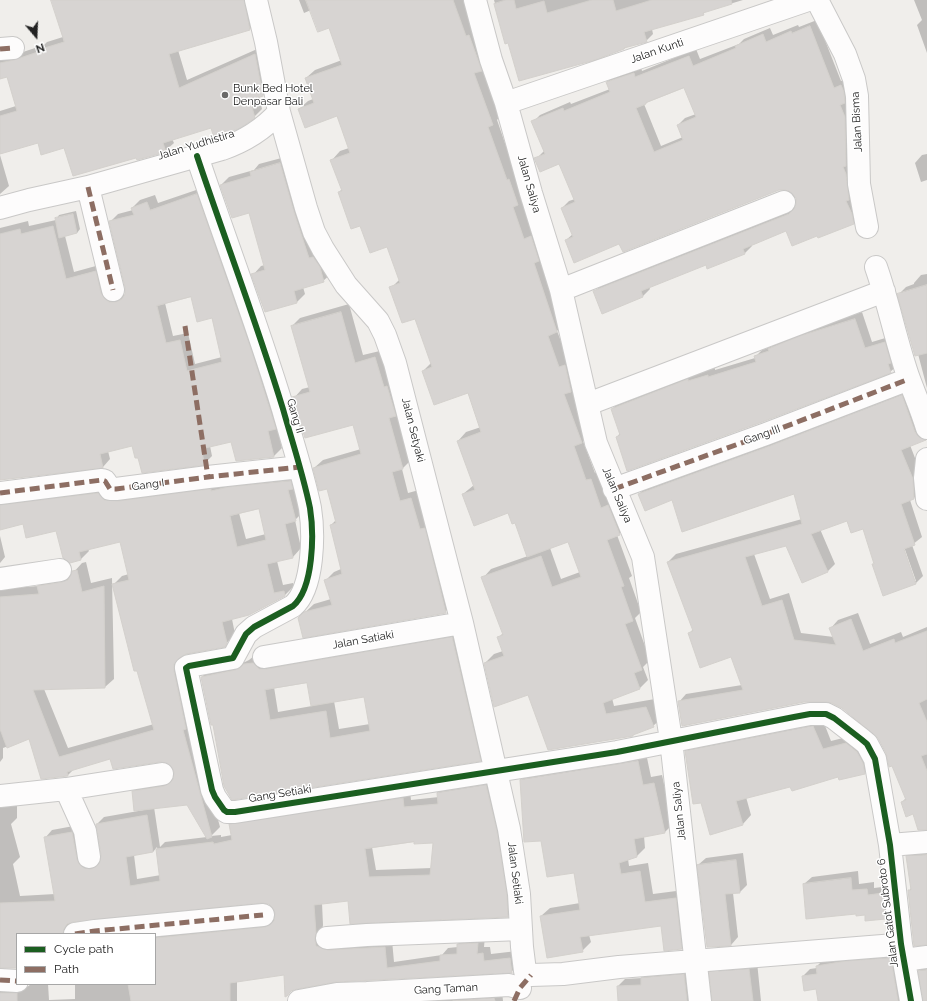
<!DOCTYPE html>
<html>
<head>
<meta charset="utf-8">
<style>
	body { margin:0 }
	#map { position:relative; width:927px; height:1001px; overflow:hidden; background:#f0eeeb; font-family:Raleway,sans-serif }
	canvas { display:block }
	.legend { position:absolute; left:16px; top:933px; width:140px; height:52px; box-sizing:border-box; background:#fff; border:1px solid #a7a7a7; margin:0; padding:5px 7px; list-style:none; font-size:12px; color:#222 }
	.legend li { display:flex; align-items:center; gap:8px; height:20px }
	.legend b { width:20px; border:1px solid #a7a7a7 }
	.north { position:absolute; left:16px; top:16px; width:40px; height:40px; -webkit-text-stroke:3px #fff; paint-order:stroke; rotate:161deg; font-size:11px; font-weight:700; line-height:16px; text-align:center; color:#222 }
	.north::after { content:''; display:block; margin:auto; width:14px; height:18px; background:#222; clip-path:polygon(50% 0,100% 100%,50% 72%,0 100%) }
</style>
</head>
<body>
<div id="map">
<canvas width="927" height="1001"></canvas>
<ul class="legend">
<li><b style="height:5px;background:#1b5e20"></b>Cycle path</li>
<li><b style="height:5px;background:#8d6e63"></b>Path</li>
</ul>
<div class="north">N</div>
</div>
<script>
const ctx = document.querySelector('canvas').getContext('2d');
ctx.lineJoin = 'round';
function paint(path, color) { ctx.fillStyle = color; ctx.fill(path, 'evenodd'); }
function stroke(path, color, width, dash) { ctx.strokeStyle = color; ctx.lineWidth = width; ctx.lineCap = dash ? 'butt' : 'round'; ctx.setLineDash(dash || []); ctx.stroke(path); }
function write(font, color, halo, rows, align = 'center') {
  ctx.font = font + ' Raleway,sans-serif'; ctx.lineWidth = 3; ctx.setLineDash([]); ctx.textBaseline = 'middle'; ctx.strokeStyle = halo; ctx.fillStyle = color; for (const [text, x, y, turn = 0] of rows) {
    ctx.save(); ctx.translate(x, y); ctx.rotate((+turn || 0) * Math.PI / 180); ctx.textAlign = isNaN(turn) ? turn : align; if (halo) ctx.strokeText(text, 0, 0); ctx.fillText(text, 0, 0); ctx.restore();
  }
}
const shadow = new Path2D(`
	M 52,0 L 253,0 L 258,20 L 250,29 L 178,50 L 187,80 L 264,46 L 271,87 L 263,95 L 259,96 L 262,109 L 254,117 L 212,127 L 172,139 L 174,143 L 165,151 L 137,157 L 38,142 L 0,153 L 0,111 L 16,106 L 7,75 L 0,78 L 0,49 L 5,57 L 23,52 L 44,45 L 47,42 L 63,37 Z
	M 299,0 L 464,0 L 474,29 L 501,115 L 497,120 L 515,172 L 565,323 L 557,331 L 568,359 L 590,434 L 583,441 L 595,473 L 599,471 L 628,526 L 619,534 L 617,535 L 632,576 L 629,578 L 641,612 L 635,618 L 650,660 L 643,667 L 648,680 L 639,689 L 612,698 L 614,706 L 655,699 L 662,718 L 653,726 L 529,694 L 485,663 L 494,654 L 503,651 L 498,638 L 503,633 L 483,578 L 491,569 L 528,556 L 516,522 L 509,512 L 463,494 L 474,485 L 458,441 L 466,432 L 481,427 L 468,392 L 423,371 L 432,362 L 416,318 L 391,288 L 400,279 L 388,246 L 361,225 L 339,192 L 342,189 L 332,160 L 340,151 L 349,148 L 337,115 L 299,109 L 308,101 L 313,99 L 306,78 L 315,70 L 342,60 L 330,27 L 311,10 L 304,13 ZM 569,541 L 580,572 L 561,579 L 550,548 Z
	M 494,0 L 743,0 L 706,11 L 703,14 L 652,29 L 653,34 L 646,41 L 626,47 L 624,49 L 506,42 Z
	M 914,0 L 927,0 L 927,53 L 917,25 L 922,20 Z
	M 817,20 L 841,81 L 848,79 L 860,216 L 853,223 L 818,235 L 786,230 L 751,244 L 752,246 L 745,253 L 706,264 L 649,287 L 650,289 L 643,296 L 603,312 L 595,292 L 601,285 L 796,207 L 796,197 L 792,191 L 786,189 L 779,189 L 620,243 L 566,240 L 573,234 L 562,208 L 569,201 L 575,199 L 560,163 L 536,159 L 544,151 L 533,122 L 540,115 L 570,102 L 571,104 L 610,89 L 607,82 L 614,75 L 641,66 L 642,71 L 696,49 L 700,59 L 739,44 L 744,39 L 770,28 L 773,35 L 798,25 L 799,27 ZM 685,86 L 696,114 L 685,118 L 678,125 L 683,137 L 661,146 L 644,104 L 648,101 Z
	M 927,154 L 927,180 L 921,182 L 915,163 L 922,155 Z
	M 0,155 L 9,186 L 0,194 Z
	M 289,156 L 332,273 L 323,281 L 303,287 L 305,294 L 297,302 L 265,311 L 253,275 L 261,266 L 265,265 L 249,212 L 221,185 L 229,177 L 254,170 L 259,164 Z
	M 205,187 L 268,371 L 277,427 L 282,448 L 274,456 L 237,460 L 232,440 L 210,446 L 212,456 L 204,464 L 139,456 L 133,445 L 108,451 L 110,459 L 103,467 L 0,479 L 0,228 L 28,221 L 29,226 L 56,220 L 59,215 L 76,211 L 80,229 L 77,233 L 65,236 L 74,272 L 103,264 L 117,294 L 124,295 L 126,294 L 126,287 L 110,222 L 118,214 L 133,210 L 132,208 L 140,200 L 155,195 L 158,203 ZM 191,296 L 212,317 L 222,357 L 195,364 L 188,333 L 173,336 L 165,303 Z
	M 927,274 L 927,388 L 918,354 L 899,294 L 906,287 L 914,284 L 914,283 L 921,275 Z
	M 349,304 L 363,355 L 384,350 L 411,460 L 402,469 L 408,493 L 419,490 L 453,604 L 445,612 L 299,618 L 314,604 L 331,599 L 326,580 L 334,572 L 341,569 L 331,525 L 336,520 L 328,487 L 314,468 L 323,460 L 361,449 L 354,424 L 294,398 L 302,389 L 310,387 L 292,326 L 300,318 Z
	M 862,312 L 872,342 L 892,336 L 898,365 L 890,372 L 617,437 L 620,433 L 612,409 L 619,402 L 695,374 L 715,368 L 715,370 L 755,358 L 755,357 L 762,350 L 773,346 L 776,342 L 808,330 Z
	M 909,388 L 927,437 L 910,445 L 920,471 L 922,490 L 914,498 L 910,500 L 922,537 L 912,545 L 923,576 L 915,584 L 873,565 L 875,563 L 863,528 L 848,520 L 820,529 L 835,564 L 828,571 L 803,582 L 787,544 L 754,554 L 770,599 L 789,593 L 801,633 L 834,637 L 831,628 L 838,620 L 858,613 L 870,644 L 901,632 L 903,637 L 927,627 L 927,829 L 902,802 L 906,798 L 887,753 L 879,737 L 842,707 L 832,702 L 679,702 L 686,694 L 742,685 L 732,655 L 689,634 L 693,629 L 668,562 L 676,554 L 802,519 L 795,493 L 673,499 L 639,494 L 647,486 ZM 903,544 L 916,581 L 913,581 L 901,545 Z
	M 299,472 L 304,511 L 295,520 L 301,548 L 293,557 L 277,561 L 283,585 L 293,583 L 294,586 L 285,595 L 232,619 L 235,634 L 224,646 L 183,655 L 182,661 L 192,723 L 220,827 L 211,836 L 221,835 L 221,837 L 232,835 L 230,825 L 238,817 L 410,791 L 411,800 L 439,797 L 438,793 L 446,786 L 493,778 L 515,909 L 507,916 L 349,900 L 322,903 L 323,925 L 322,931 L 392,940 L 394,962 L 442,955 L 448,948 L 458,947 L 458,944 L 465,937 L 485,936 L 484,947 L 490,947 L 491,954 L 517,951 L 519,965 L 511,972 L 336,981 L 293,989 L 287,995 L 285,973 L 237,981 L 237,1001 L 0,1001 L 0,983 L 24,987 L 29,986 L 30,984 L 48,984 L 49,1000 L 75,999 L 75,984 L 155,984 L 155,934 L 138,934 L 272,920 L 276,919 L 276,913 L 274,908 L 269,903 L 262,902 L 70,922 L 70,928 L 72,934 L 17,934 L 17,967 L 0,967 L 0,798 L 17,801 L 17,818 L 11,824 L 20,857 L 13,864 L 20,896 L 55,894 L 45,838 L 52,830 L 79,825 L 92,862 L 102,861 L 102,855 L 97,824 L 104,817 L 144,810 L 133,792 L 142,783 L 175,778 L 175,772 L 172,765 L 166,761 L 111,758 L 74,769 L 68,775 L 30,738 L 3,748 L 3,758 L 0,762 L 0,579 L 12,583 L 13,588 L 38,586 L 47,578 L 72,574 L 82,563 L 86,562 L 91,583 L 112,578 L 114,679 L 105,687 L 44,689 L 68,748 L 154,724 L 113,585 L 122,576 L 129,574 L 121,541 L 88,549 L 89,551 L 80,560 L 57,530 L 24,523 L 0,529 L 0,495 ZM 260,508 L 266,534 L 246,539 L 239,513 ZM 188,804 L 207,837 L 165,842 L 160,847 L 154,807 ZM 415,841 L 434,841 L 432,868 L 376,870 L 372,847 ZM 157,847 L 161,875 L 137,879 L 134,855 L 153,852 Z
	M 0,536 L 5,557 L 0,563 Z
	M 461,629 L 489,751 L 480,760 L 214,724 L 202,677 L 210,668 L 245,662 L 249,660 L 254,656 ZM 308,682 L 312,706 L 278,712 L 274,687 ZM 365,696 L 370,724 L 339,729 L 334,701 Z
	M 822,718 L 831,741 L 855,735 L 873,764 L 864,773 L 839,776 L 791,785 L 746,797 L 751,815 L 743,824 L 686,752 L 695,743 Z
	M 646,753 L 651,777 L 662,775 L 673,824 L 665,832 L 644,836 L 645,848 L 637,856 L 628,859 L 629,866 L 648,863 L 653,894 L 684,890 L 690,940 L 681,948 L 662,925 L 589,935 L 591,942 L 582,951 L 541,916 L 550,908 L 580,903 L 574,872 L 542,839 L 521,780 L 529,772 Z
	M 927,848 L 927,944 L 909,891 L 911,888 L 907,857 L 915,849 Z
	M 743,853 L 747,885 L 740,892 L 733,893 L 738,937 L 731,945 L 698,865 L 706,858 Z
	M 858,871 L 859,884 L 874,882 L 874,888 L 890,886 L 892,910 L 885,918 L 857,913 L 804,884 L 812,877 Z
	M 898,951 L 908,1001 L 819,1001 L 817,988 L 803,976 L 810,969 L 817,968 L 817,966 L 824,959 Z
	M 757,962 L 761,1001 L 721,1001 L 718,972 L 726,965 Z
	M 927,964 L 927,1001 L 924,1001 L 919,971 Z
	M 692,967 L 697,1001 L 619,1001 L 618,986 L 625,979 L 642,978 L 649,971 Z
	M 502,991 L 503,1001 L 397,1001 Z`);
const building = new Path2D(`
	M 51,0 L 244,0 L 250,30 L 169,54 L 179,88 L 255,54 L 263,96 L 250,100 L 255,118 L 240,128 L 215,138 L 214,138 L 211,128 L 163,143 L 166,152 L 137,160 L 136,158 L 73,176 L 64,148 L 41,155 L 38,143 L 0,154 L 0,116 L 17,111 L 7,77 L 0,79 L 0,63 L 14,60 L 38,52 L 38,50 L 64,42 Z
	M 306,0 L 453,0 L 466,36 L 469,35 L 482,71 L 474,73 L 493,125 L 488,127 L 507,180 L 509,179 L 518,205 L 513,207 L 524,239 L 531,236 L 539,261 L 534,263 L 557,332 L 548,336 L 559,367 L 565,365 L 566,369 L 571,392 L 564,394 L 582,443 L 574,446 L 586,480 L 591,479 L 601,508 L 608,505 L 620,535 L 607,540 L 624,586 L 621,587 L 633,621 L 625,624 L 642,670 L 634,673 L 640,689 L 603,703 L 606,714 L 646,707 L 654,727 L 633,735 L 633,736 L 548,750 L 528,695 L 494,707 L 484,663 L 504,656 L 497,637 L 503,635 L 481,577 L 541,556 L 552,587 L 581,577 L 568,542 L 527,557 L 515,523 L 512,524 L 508,513 L 474,526 L 462,494 L 475,490 L 457,441 L 481,432 L 468,393 L 434,405 L 422,371 L 432,367 L 415,319 L 402,323 L 389,287 L 400,283 L 387,247 L 370,253 L 360,226 L 351,229 L 338,192 L 342,191 L 330,160 L 350,153 L 337,116 L 305,128 L 298,109 L 314,103 L 305,78 L 342,65 L 329,28 L 318,32 Z
	M 506,0 L 514,0 L 516,9 L 544,1 L 547,13 L 592,0 L 613,0 L 616,11 L 652,0 L 731,0 L 732,4 L 703,13 L 704,15 L 644,32 L 647,42 L 624,48 L 624,49 L 595,60 L 519,81 L 508,43 L 505,44 L 494,4 Z
	M 810,26 L 834,88 L 841,85 L 844,92 L 845,103 L 840,105 L 845,117 L 846,166 L 843,167 L 846,174 L 849,200 L 846,201 L 852,214 L 854,224 L 818,238 L 817,236 L 792,246 L 786,231 L 743,249 L 745,254 L 707,269 L 706,265 L 641,291 L 643,297 L 602,314 L 593,291 L 789,214 L 794,209 L 796,204 L 796,198 L 791,192 L 785,190 L 779,190 L 623,252 L 619,244 L 574,263 L 565,240 L 573,237 L 561,208 L 575,202 L 559,164 L 540,172 L 534,158 L 545,154 L 531,121 L 563,108 L 564,111 L 610,92 L 606,82 L 634,73 L 635,77 L 689,56 L 693,66 L 736,48 L 735,46 L 763,34 L 766,42 L 791,31 L 792,33 ZM 684,88 L 696,117 L 677,125 L 683,140 L 654,152 L 636,108 L 646,104 L 646,103 Z
	M 280,163 L 294,212 L 309,258 L 313,257 L 320,267 L 324,282 L 294,291 L 297,303 L 265,312 L 251,274 L 265,270 L 249,213 L 232,218 L 220,185 L 251,176 L 250,172 Z
	M 197,194 L 251,349 L 276,429 L 268,431 L 274,457 L 236,461 L 231,442 L 201,449 L 205,465 L 142,473 L 138,458 L 135,458 L 132,446 L 100,454 L 103,468 L 0,480 L 0,234 L 20,229 L 21,234 L 53,226 L 66,279 L 96,271 L 101,293 L 104,298 L 109,302 L 116,302 L 122,299 L 125,294 L 125,287 L 109,221 L 134,215 L 131,208 L 147,202 L 150,210 ZM 191,297 L 197,322 L 212,318 L 222,362 L 187,371 L 180,340 L 166,343 L 157,306 Z
	M 73,214 L 77,233 L 59,238 L 55,218 Z
	M 927,285 L 927,353 L 915,356 L 897,294 Z
	M 341,312 L 355,363 L 375,357 L 384,387 L 387,386 L 396,416 L 389,418 L 403,469 L 392,472 L 400,501 L 411,498 L 420,529 L 425,528 L 446,613 L 303,638 L 298,618 L 304,612 L 332,605 L 324,580 L 342,574 L 330,525 L 336,523 L 327,489 L 319,491 L 313,468 L 361,454 L 353,425 L 305,438 L 292,397 L 310,392 L 291,326 Z
	M 855,319 L 865,348 L 885,342 L 891,363 L 888,364 L 891,373 L 762,422 L 627,471 L 616,437 L 620,435 L 611,409 L 688,379 L 688,381 L 708,375 L 708,377 L 756,362 L 754,356 L 769,351 L 768,349 L 800,336 Z
	M 902,395 L 915,432 L 919,437 L 926,440 L 901,450 L 913,479 L 914,499 L 901,504 L 915,545 L 904,549 L 916,584 L 883,596 L 872,564 L 874,564 L 863,529 L 851,533 L 847,521 L 811,534 L 828,572 L 802,583 L 786,546 L 745,557 L 762,606 L 782,600 L 794,640 L 836,645 L 829,628 L 851,619 L 863,651 L 894,639 L 895,643 L 927,631 L 927,699 L 919,703 L 927,722 L 927,754 L 921,756 L 927,771 L 927,830 L 918,830 L 913,814 L 906,817 L 901,802 L 906,800 L 892,766 L 889,767 L 886,753 L 878,738 L 842,708 L 832,703 L 826,702 L 804,702 L 682,726 L 678,701 L 743,690 L 731,657 L 700,668 L 688,633 L 693,631 L 667,562 L 802,524 L 794,494 L 682,532 L 672,500 L 645,511 L 638,494 L 770,446 Z
	M 291,481 L 293,489 L 288,490 L 296,521 L 285,524 L 293,558 L 267,564 L 274,593 L 284,591 L 285,596 L 249,615 L 222,622 L 227,643 L 225,647 L 186,654 L 179,658 L 174,664 L 174,671 L 186,729 L 183,730 L 212,837 L 207,839 L 187,805 L 134,811 L 132,791 L 164,786 L 170,783 L 173,779 L 174,772 L 171,766 L 167,763 L 160,762 L 113,769 L 110,759 L 67,772 L 68,776 L 41,779 L 29,739 L 7,748 L 0,729 L 0,597 L 39,594 L 37,586 L 62,582 L 68,580 L 71,575 L 72,571 L 77,570 L 82,592 L 104,586 L 105,688 L 33,690 L 59,757 L 154,730 L 137,671 L 134,671 L 112,584 L 129,580 L 120,542 L 79,552 L 81,560 L 70,563 L 63,558 L 56,531 L 26,538 L 23,524 L 0,530 L 0,505 L 98,493 L 104,500 L 118,501 L 209,489 L 211,489 L 211,491 L 228,487 ZM 259,509 L 266,540 L 237,547 L 230,516 Z
	M 452,637 L 481,761 L 232,800 L 224,786 L 213,725 L 211,725 L 201,677 L 235,670 L 240,668 L 244,664 L 253,663 L 259,669 L 266,669 ZM 307,683 L 311,706 L 364,697 L 370,731 L 330,738 L 326,711 L 270,720 L 265,690 Z
	M 813,726 L 823,749 L 846,743 L 857,752 L 863,763 L 865,774 L 839,780 L 838,777 L 792,791 L 790,787 L 736,801 L 743,825 L 710,835 L 701,803 L 693,804 L 685,751 Z
	M 638,761 L 643,785 L 654,783 L 665,833 L 634,839 L 637,857 L 619,863 L 621,874 L 640,871 L 645,902 L 676,898 L 682,949 L 664,951 L 661,926 L 580,937 L 583,952 L 547,958 L 540,916 L 580,910 L 574,873 L 547,877 L 541,841 L 524,842 L 520,780 Z
	M 486,785 L 497,831 L 507,895 L 508,917 L 350,924 L 348,901 L 314,905 L 316,933 L 315,939 L 316,946 L 328,950 L 385,947 L 387,968 L 440,961 L 440,955 L 457,954 L 457,944 L 478,943 L 477,954 L 483,953 L 484,961 L 510,958 L 512,973 L 336,982 L 297,989 L 291,991 L 287,996 L 285,997 L 284,975 L 230,983 L 230,1001 L 131,1001 L 128,984 L 155,984 L 155,938 L 265,927 L 270,925 L 274,921 L 275,913 L 273,908 L 269,904 L 262,903 L 73,922 L 67,924 L 64,929 L 63,934 L 17,934 L 17,968 L 0,968 L 0,903 L 55,901 L 44,837 L 72,832 L 77,859 L 79,864 L 84,868 L 91,869 L 97,866 L 100,862 L 101,855 L 96,824 L 147,815 L 153,852 L 126,857 L 130,886 L 160,881 L 156,849 L 213,842 L 214,844 L 232,840 L 229,824 L 403,798 L 404,807 L 438,804 L 437,793 ZM 414,842 L 414,844 L 433,843 L 430,875 L 369,877 L 365,849 Z
	M 927,855 L 927,945 L 914,946 L 908,890 L 911,890 L 906,856 Z
	M 736,860 L 740,893 L 725,894 L 731,946 L 707,947 L 697,865 Z
	M 851,878 L 852,890 L 867,889 L 868,895 L 883,893 L 886,919 L 865,921 L 865,915 L 856,916 L 856,914 L 806,919 L 803,884 Z
	M 891,958 L 898,1001 L 818,1001 L 816,989 L 804,991 L 802,976 L 817,974 L 816,966 L 846,961 Z
	M 749,969 L 753,1001 L 712,1001 L 709,972 Z
	M 927,970 L 927,1001 L 923,1001 L 918,971 Z
	M 684,974 L 687,1001 L 618,1001 L 617,986 L 641,985 L 641,978 Z
	M 0,993 L 17,993 L 17,1001 L 0,1001 Z
	M 494,998 L 495,1001 L 453,1001 Z`);
const minor = new Path2D(`
	M 475,0 L 491,60 L 506,103 L 531,193 L 561,290 L 596,443 L 643,557 L 671,740 L 700,1001
	M 817,0 L 845,54 L 854,79 L 857,96 L 859,184 L 867,227
	M 0,49 L 13,48
	M 506,103 L 808,0
	M 279,112 L 306,208 L 314,232 L 323,249 L 346,285 L 378,321 L 385,335 L 395,363 L 462,623 L 509,829 L 519,894 L 522,947 L 525,971 L 531,975
	M 197,156 C 225,240 257,323 283,409 C 292,441 303,474 310,508 C 314,533 314,588 293,606 L 254,627 L 246,634 L 233,658 L 189,666 L 186,668 L 212,790 L 215,797 L 224,810 L 227,812 L 235,812 L 617,752 L 794,717 L 810,714 L 826,714 L 834,718 L 861,739 L 867,744 L 875,759 L 890,845 L 901,944 L 911,1001
	M 88,187 L 113,290
	M 0,208 L 29,200 L 88,187 L 222,149 C 245,141 263,130 279,112 L 266,42 L 256,0
	M 876,267 C 889,304 896,342 909,379 C 915,395 922,411 927,428
	M 561,290 L 784,202
	M 588,404 L 884,291
	M 927,459 L 925,478 L 927,499
	M 614,489 L 766,434 L 909,379
	M 0,493 L 102,480 L 105,481 L 110,489 L 116,489 L 208,477 L 300,467
	M 0,579 L 60,570
	M 264,657 L 462,623
	M 66,789 L 85,831 L 89,857
	M 0,796 L 66,789 L 162,774
	M 890,845 L 927,842
	M 75,934 L 95,931 L 263,915
	M 327,938 L 367,935 L 521,929
	M 904,960 L 927,957
	M 531,975 L 563,974 L 619,967 L 895,945
	M 0,980 L 17,981
	M 299,1001 L 337,994 L 367,993 L 509,985 L 520,988`);
const quiet = new Path2D(`
	M 0,49 L 13,48
	M 88,187 L 113,290
	M 185,326 L 208,477
	M 614,489 L 766,434 L 909,379
	M 0,493 L 102,480 L 105,481 L 110,489 L 116,489 L 208,477 L 300,467
	M 75,934 L 95,931 L 263,915
	M 0,980 L 17,981
	M 514,1001 L 520,988 L 531,975`);
const cycleway = new Path2D(`
	M 197,156 C 225,240 257,323 283,409 C 292,441 303,474 310,508 C 314,533 314,588 293,606 L 254,627 L 246,634 L 233,658 L 189,666 L 186,668 L 212,790 L 215,797 L 224,810 L 227,812 L 235,812 L 617,752 L 794,717 L 810,714 L 826,714 L 834,718 L 861,739 L 867,744 L 875,759 L 890,845 L 901,944 L 911,1001`);
const markers = [
	[225,95,4,"#6a6968"]
];
const streetNames = [
	["Jalan Kunti",657,51,-19],
	["Jalan Bisma",857,122,-93],
	["Jalan Yudhistira",196,145,-17],
	["Jalan Saliya",529,184,74],
	["Gang II",295,416,73],
	["Jalan Setyaki",413,430,76],
	["Gang III",762,435,-20],
	["Gang I",148,485,-8],
	["Jalan Saliya",617,495,67],
	["Jalan Satiaki",363,640,-10],
	["Gang Setiaki",280,794,-9],
	["Jalan Saliya",679,811,-96],
	["Jalan Setiaki",515,873,83],
	["Jalan Gatot Subroto 6",888,913,-97],
	["Gang Taman",446,989,-3]
];
const poiNames = [
	["Bunk Bed Hotel",233,89],
	["Denpasar Bali",233,102]
];
paint(shadow, '#0003');
paint(building, '#d7d4d2');
stroke(building, '#d3d0cc', 1);
stroke(minor, '#c9c8c7', 24);
stroke(minor, '#fdfcfc', 22);
stroke(quiet, '#8d6e63', 5, [10, 5]);
stroke(cycleway, '#1b5e20', 6);
for (const [x, y, r, color] of markers) { const dot = new Path2D(); dot.arc(x, y, r, 0, 2 * Math.PI); ctx.fillStyle = color; ctx.fill(dot); stroke(dot, '#fff', 1.5); }
write('11px', '#222', '#fff', streetNames);
write('11px', '#222', '#fff', poiNames, 'left');
</script>
</body>
</html>
